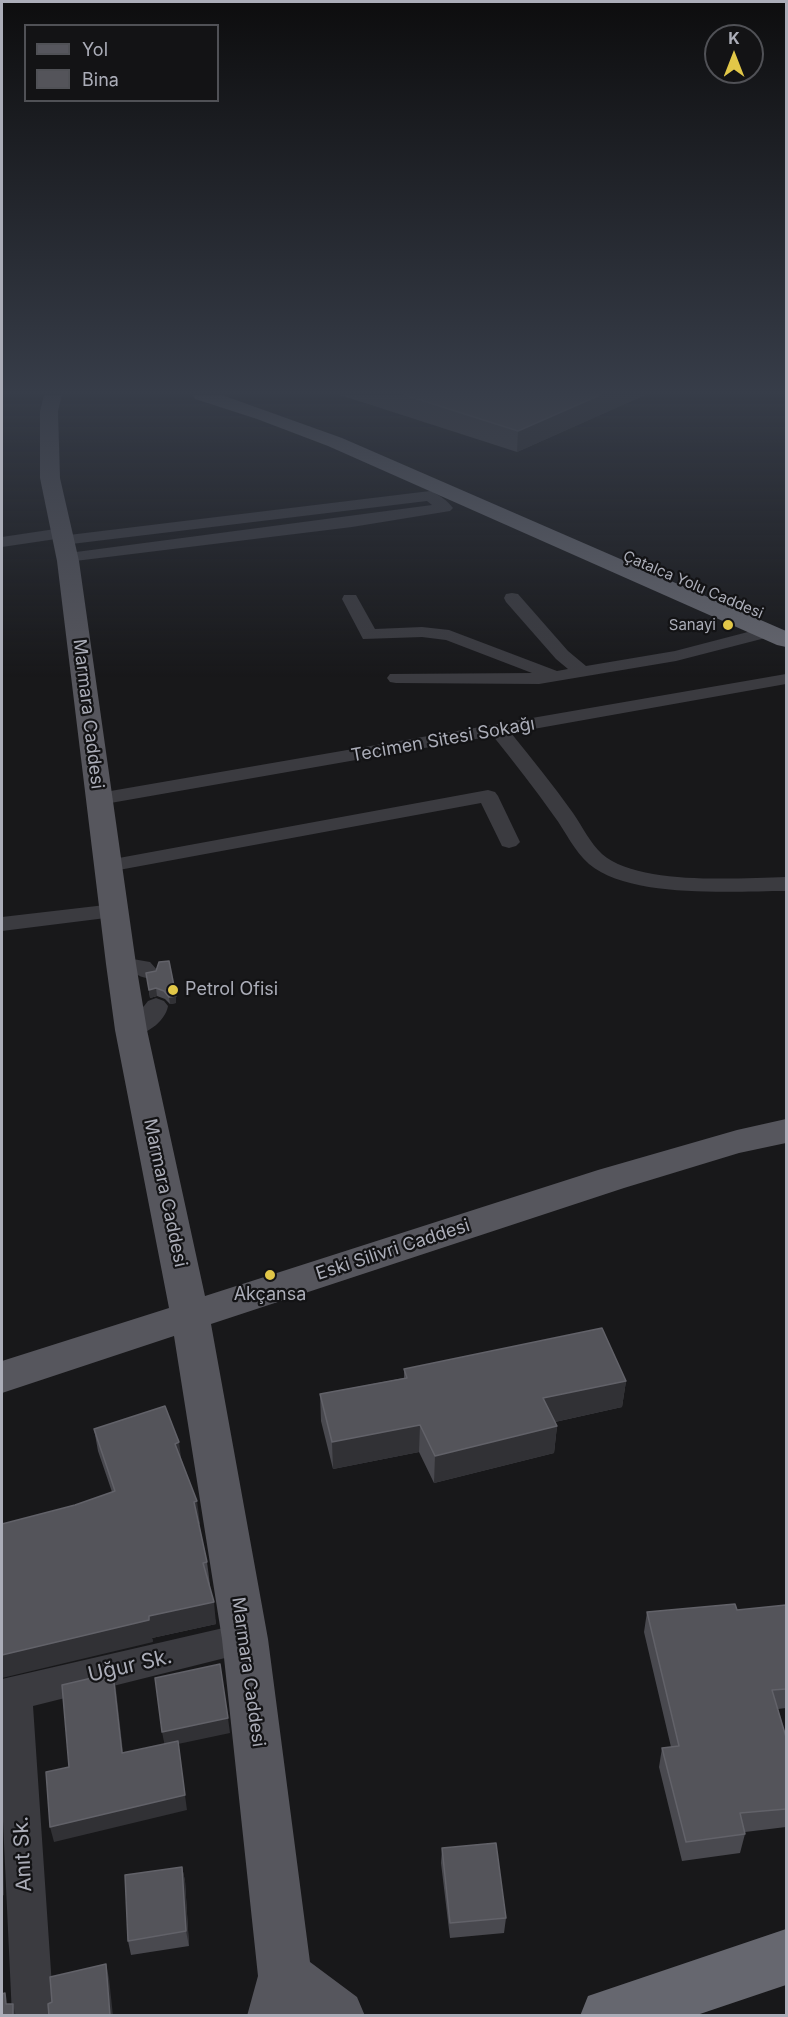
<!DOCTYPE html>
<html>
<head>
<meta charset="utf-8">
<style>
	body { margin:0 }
	#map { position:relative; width:788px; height:2017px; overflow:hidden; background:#18181a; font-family:Inter,sans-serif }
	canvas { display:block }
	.frame { position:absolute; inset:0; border:3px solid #abadb8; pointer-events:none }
	.legend { position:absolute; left:24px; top:24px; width:195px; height:78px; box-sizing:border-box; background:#131315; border:2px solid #505156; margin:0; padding:8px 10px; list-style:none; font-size:18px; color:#abadb8 }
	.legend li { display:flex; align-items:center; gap:12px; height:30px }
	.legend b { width:30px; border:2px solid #505156 }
	.north { position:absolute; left:704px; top:24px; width:60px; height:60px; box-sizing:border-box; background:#131315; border:2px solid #505156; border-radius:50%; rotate:0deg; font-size:16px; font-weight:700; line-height:24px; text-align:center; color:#abadb8 }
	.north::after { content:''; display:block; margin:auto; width:21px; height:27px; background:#e2c748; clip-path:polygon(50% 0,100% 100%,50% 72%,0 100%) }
</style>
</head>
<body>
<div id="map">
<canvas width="788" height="2017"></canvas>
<div class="frame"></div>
<ul class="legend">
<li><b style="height:8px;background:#56565d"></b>Yol</li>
<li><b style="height:16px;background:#54545a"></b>Bina</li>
</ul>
<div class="north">K</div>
</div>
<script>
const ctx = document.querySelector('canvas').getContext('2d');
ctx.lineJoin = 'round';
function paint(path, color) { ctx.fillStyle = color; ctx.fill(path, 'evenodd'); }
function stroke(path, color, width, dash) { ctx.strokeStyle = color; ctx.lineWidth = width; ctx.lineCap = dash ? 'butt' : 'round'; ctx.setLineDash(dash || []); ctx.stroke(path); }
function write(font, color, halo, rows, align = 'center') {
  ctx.font = font + ' Inter,sans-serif'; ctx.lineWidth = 4.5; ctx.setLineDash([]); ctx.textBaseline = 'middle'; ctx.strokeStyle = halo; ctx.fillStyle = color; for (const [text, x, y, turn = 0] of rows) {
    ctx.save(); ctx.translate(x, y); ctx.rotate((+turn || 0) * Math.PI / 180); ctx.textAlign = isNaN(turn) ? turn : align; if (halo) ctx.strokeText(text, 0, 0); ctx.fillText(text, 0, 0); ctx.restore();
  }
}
const minor = new Path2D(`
	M 430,491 C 438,494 448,501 453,508 L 450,511 L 352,527 L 67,562 L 61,560 L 59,557 L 61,554 L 432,505 L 427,501 L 63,545 L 57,543 L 56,539 L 2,547 L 2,537 L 62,528 L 68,530 L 69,535 Z
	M 512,593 L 518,594 L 568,651 L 586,666 L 675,651 L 767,627 L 773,628 L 776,632 L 773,636 L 676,661 L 539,684 L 396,683 L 390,682 L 387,678 L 390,674 L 532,673 L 446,640 L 422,637 L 363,639 L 342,599 L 344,595 L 356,595 L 375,629 L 422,627 L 449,630 L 557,671 L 568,669 L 556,659 L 506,602 L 504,598 L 506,594 Z
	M 786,674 L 786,684 L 511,733 C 532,759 553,785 573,813 C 582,826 590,843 602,854 C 639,886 738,878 786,877 L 786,891 C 734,891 630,899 589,864 C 574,851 566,832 554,816 C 535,789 514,762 493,736 L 99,805 L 92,803 L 89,799 L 92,795 L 99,793 Z
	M 488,790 L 495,792 L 498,796 L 520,842 L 516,846 L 509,848 L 502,846 L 481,803 L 108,872 L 100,871 L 97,866 L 100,861 L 108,860 Z
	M 114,904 L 122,906 L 125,911 L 122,916 L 2,931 L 2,917 Z
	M 121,957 L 150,962 L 159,972 L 155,977 C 144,980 142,976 132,973 C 126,971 119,971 113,969 L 109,964 L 113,959 Z
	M 156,998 L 164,1001 L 168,1006 C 165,1024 139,1040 122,1036 L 119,1030 C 127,1018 139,1014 148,1001 Z
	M 245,1623 L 257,1628 L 262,1639 L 257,1650 L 33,1706 L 54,2016 L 12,2016 L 2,1800 L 2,1679 Z`);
const major = new Path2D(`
	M 44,395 L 62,395 L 58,411 L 60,478 L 79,561 L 136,964 L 147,1030 L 205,1296 L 598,1170 L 737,1130 L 786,1119 L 786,1143 L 739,1153 L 624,1188 L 211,1324 L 268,1639 L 310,1962 L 357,1997 L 365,2016 L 247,2016 L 258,1976 L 222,1639 L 174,1336 L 2,1393 L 2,1361 L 169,1308 L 115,1030 L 106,964 L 57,561 L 40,478 L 40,411 Z`);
const highway = new Path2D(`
	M 193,395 L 222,395 L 342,438 L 786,631 L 786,647 L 777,645 L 328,446 L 257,419 L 195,399 Z
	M 786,1929 L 786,1985 L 694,2016 L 580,2016 L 588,1996 Z`);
const wall = new Path2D(`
	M 340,395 L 645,395 L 517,452 Z
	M 146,973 L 176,1003 L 170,1004 L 165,999 L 157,996 L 150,998 Z
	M 404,1369 L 626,1381 L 622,1407 L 555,1422 L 557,1426 L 554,1453 L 434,1483 L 419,1452 L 333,1469 L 321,1421 L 320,1394 L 404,1378 Z
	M 94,1429 L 182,1461 L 200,1524 L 199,1524 L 207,1562 L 210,1585 L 209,1585 L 216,1624 L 152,1638 L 153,1642 L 75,1505 L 112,1492 L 98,1451 Z
	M 786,1605 L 786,1708 L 778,1709 L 786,1737 L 786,1827 L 745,1832 L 745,1834 L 740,1853 L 682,1861 L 659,1767 L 662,1748 L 671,1747 L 644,1632 L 647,1612 L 737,1610 Z
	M 442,1848 L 506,1918 L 504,1933 L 450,1938 L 441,1863 Z
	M 182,1867 L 185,1881 L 189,1946 L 131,1955 L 128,1941 Z`);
const shadedWall = new Path2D(`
	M 600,395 L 645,395 L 517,452 L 518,431 Z
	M 156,988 L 157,996 L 150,998 L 149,990 Z
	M 176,996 L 176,1003 L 170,1004 L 169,997 Z
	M 626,1381 L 622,1407 L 541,1425 L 543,1398 Z
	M 420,1425 L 419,1452 L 333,1469 L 332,1442 Z
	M 557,1426 L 554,1453 L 434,1483 L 435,1456 Z
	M 179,1442 L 182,1465 L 175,1444 Z
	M 197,1501 L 200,1524 L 197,1525 L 194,1502 Z
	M 214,1602 L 216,1624 L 152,1638 L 153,1642 L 2,1678 L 2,1655 L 149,1616 Z
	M 113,1673 L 116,1689 L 125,1769 L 122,1753 Z
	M 228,1718 L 230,1733 L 178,1744 L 187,1810 L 54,1842 L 50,1827 L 165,1747 L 162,1732 Z
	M 2,1801 L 4,1895 L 2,1896 Z
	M 182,1867 L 185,1881 L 189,1946 L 186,1931 Z
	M 106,1964 L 109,1978 L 113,2016 L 110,2016 Z
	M 13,2004 L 16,2016 L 13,2016 Z`);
const building = new Path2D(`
	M 405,395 L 600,395 L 518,431 Z
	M 169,961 L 176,996 L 169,997 L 164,991 L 156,988 L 149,990 L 146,973 L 156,971 L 159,962 Z
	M 602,1328 L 626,1381 L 543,1398 L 557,1426 L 435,1456 L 420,1425 L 332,1442 L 320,1394 L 407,1378 L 404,1369 Z
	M 165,1406 L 179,1442 L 175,1444 L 197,1501 L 194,1502 L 207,1562 L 203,1563 L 214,1602 L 149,1616 L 149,1620 L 2,1655 L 2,1524 L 75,1505 L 115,1491 L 94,1429 Z
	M 735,1604 L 737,1610 L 786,1605 L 786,1689 L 772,1690 L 786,1737 L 786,1809 L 740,1813 L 745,1834 L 686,1842 L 662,1748 L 679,1746 L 647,1612 Z
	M 220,1664 L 228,1718 L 162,1732 L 155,1678 Z
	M 113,1673 L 122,1753 L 178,1741 L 185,1795 L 50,1827 L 46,1772 L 69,1767 L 62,1685 Z
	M 496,1843 L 506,1918 L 450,1923 L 442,1848 Z
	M 182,1867 L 186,1931 L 128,1941 L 125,1875 Z
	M 106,1964 L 110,2016 L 49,2016 L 48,2004 L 52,2002 L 50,1977 Z
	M 5,1993 L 6,2004 L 13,2004 L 13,2016 L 2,2016 L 2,1994 Z`);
const markers = [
	[728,625,6,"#e2c748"],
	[173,990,6,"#e2c748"],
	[270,1275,6,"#e2c748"]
];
const farStreetnames = [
	["Çatalca Yolu Caddesi",693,585,23]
];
const farPoinames = [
	["Sanayi",716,625]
];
const streetNames = [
	["Marmara Caddesi",88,714,83],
	["Tecimen Sitesi Sokağı",443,740,-10],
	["Marmara Caddesi",165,1193,78],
	["Eski Silivri Caddesi",393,1250,-18],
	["Marmara Caddesi",248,1672,82]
];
const poiNames = [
	["Petrol Ofisi",185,990],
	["Akçansa",270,1295,"center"]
];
const nearStreetnames = [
	["Uğur Sk.",130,1666,-13],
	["Anıt Sk.",23,1854,-93]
];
paint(minor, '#3b3b40');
paint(major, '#56565d');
paint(highway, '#66676f');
paint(wall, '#49494f');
paint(shadedWall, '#313135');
paint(building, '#54545a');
stroke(building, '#626269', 1.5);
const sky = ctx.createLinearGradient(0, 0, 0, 678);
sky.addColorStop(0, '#0d0d0e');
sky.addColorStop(0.58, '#373d49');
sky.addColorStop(1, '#373d4900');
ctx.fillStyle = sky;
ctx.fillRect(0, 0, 788, 678);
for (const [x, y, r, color] of markers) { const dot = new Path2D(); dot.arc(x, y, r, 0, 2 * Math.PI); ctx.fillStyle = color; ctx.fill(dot); stroke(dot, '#131315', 2); }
write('15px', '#abadb8', '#131315', farStreetnames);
write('15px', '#abadb8', '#131315', farPoinames, 'right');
write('18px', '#abadb8', '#131315', streetNames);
write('18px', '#abadb8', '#131315', poiNames, 'left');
write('21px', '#abadb8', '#131315', nearStreetnames);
</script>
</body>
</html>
